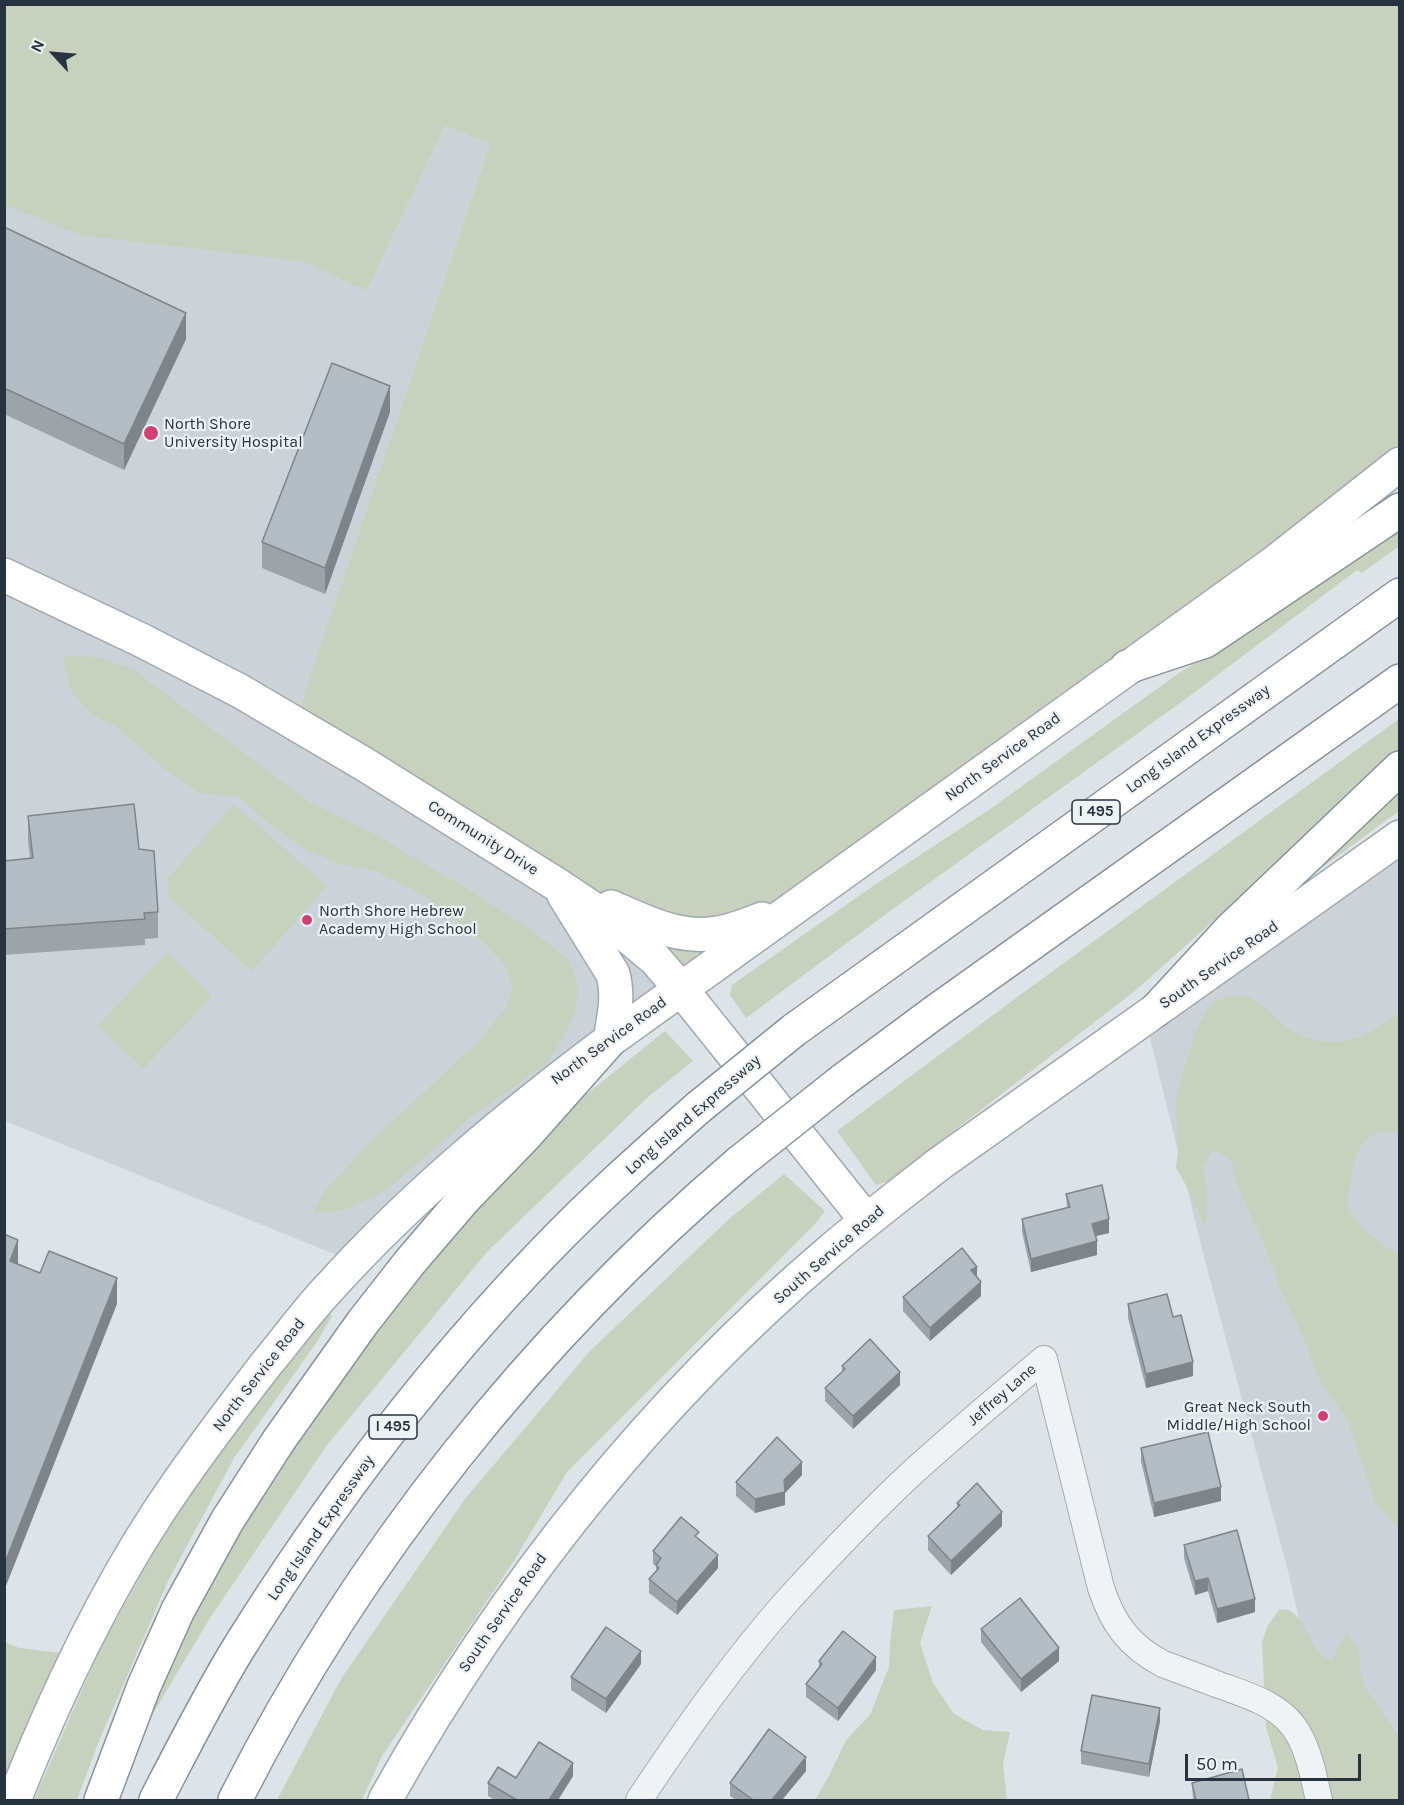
<!DOCTYPE html>
<html>
<head>
<meta charset="utf-8">
<style>
	body { margin:0 }
	#map { position:relative; width:1404px; height:1805px; overflow:hidden; background:#dde3e7; font-family:Karla,sans-serif }
	canvas { display:block }
	.frame { position:absolute; inset:0; border:6px solid #27333e; pointer-events:none }
	.north { position:absolute; left:24px; top:24px; width:60px; height:60px; -webkit-text-stroke:4px #edf2f5; paint-order:stroke; rotate:296deg; font-size:16px; font-weight:700; line-height:24px; text-align:center; color:#27333e }
	.north::after { content:''; display:block; margin:auto; width:21px; height:27px; background:#27333e; clip-path:polygon(50% 0,100% 100%,50% 72%,0 100%) }
	.scale { position:absolute; left:1185px; top:1754px; width:176px; height:27px; box-sizing:border-box; border:3px solid #27333e; border-top:0; padding-left:8px; font-size:18px; line-height:21px; white-space:nowrap; color:#27333e; -webkit-text-stroke:4px #edf2f5; paint-order:stroke }
</style>
</head>
<body>
<div id="map">
<canvas width="1404" height="1805"></canvas>
<div class="frame"></div>
<div class="north">N</div>
<div class="scale">50 m</div>
</div>
<script>
const ctx = document.querySelector('canvas').getContext('2d');
ctx.lineJoin = 'round';
function paint(path, color) { ctx.fillStyle = color; ctx.fill(path, 'evenodd'); }
function stroke(path, color, width, dash) { ctx.strokeStyle = color; ctx.lineWidth = width; ctx.lineCap = dash ? 'butt' : 'round'; ctx.setLineDash(dash || []); ctx.stroke(path); }
function write(font, color, halo, rows, align = 'center') {
  ctx.font = font + ' Karla,sans-serif'; ctx.lineWidth = 4.5; ctx.setLineDash([]); ctx.textBaseline = 'middle'; ctx.strokeStyle = halo; ctx.fillStyle = color; for (const [text, x, y, turn = 0] of rows) {
    ctx.save(); ctx.translate(x, y); ctx.rotate((+turn || 0) * Math.PI / 180); ctx.textAlign = isNaN(turn) ? turn : align; if (halo) ctx.strokeText(text, 0, 0); ctx.fillText(text, 0, 0); ctx.restore();
  }
}
const built = new Path2D(`
	M 4,124 L 367,291 L 445,126 L 490,144 L 295,722 L 681,989 L 354,1262 L 5,1121 Z
	M 1399,840 L 1399,1800 L 1339,1796 L 1289,1575 L 1204,1257 L 1146,1022 Z`);
const green = new Path2D(`
	M 4,5 L 1399,5 L 1399,464 L 681,989 L 295,722 L 490,144 L 445,126 L 367,291 L 301,261 L 80,235 L 5,205 Z
	M 1399,527 L 1399,546 L 1362,573 L 1357,570 L 1187,698 L 890,911 L 746,1018 L 730,995 L 732,985 L 873,886 L 993,807 L 1172,678 Z
	M 83,655 L 106,660 L 134,670 L 308,801 L 374,834 L 473,892 L 537,934 L 569,960 L 578,986 L 576,1010 L 561,1042 L 546,1064 L 471,1117 L 384,1192 L 344,1210 L 313,1213 L 324,1192 L 370,1142 L 481,1039 L 506,1007 L 513,987 L 505,966 L 485,943 L 426,897 L 375,871 L 337,863 L 307,850 L 269,824 L 239,797 L 200,793 L 165,769 L 116,726 L 91,714 L 71,691 L 63,657 Z
	M 1399,719 L 1399,749 L 1294,849 L 1136,990 L 889,1181 L 876,1185 L 837,1131 L 1020,995 Z
	M 1399,792 L 1399,811 L 1324,866 L 1319,857 Z
	M 234,804 L 327,886 L 252,971 L 169,897 L 167,879 Z
	M 167,952 L 212,996 L 143,1069 L 98,1025 Z
	M 1248,996 C 1264,1004 1271,1015 1284,1025 C 1310,1045 1343,1047 1371,1031 C 1381,1026 1389,1018 1399,1015 L 1399,1133 C 1365,1124 1352,1155 1350,1184 C 1349,1190 1347,1200 1349,1207 C 1358,1228 1379,1244 1399,1254 L 1399,1529 L 1376,1503 L 1348,1421 L 1320,1380 L 1302,1334 L 1281,1291 L 1266,1249 L 1236,1182 L 1232,1160 L 1213,1150 L 1203,1167 L 1207,1195 L 1205,1227 L 1187,1187 L 1176,1168 L 1178,1151 L 1176,1102 L 1181,1077 L 1189,1055 L 1195,1033 L 1206,1011 L 1213,1002 L 1226,997 Z
	M 665,1031 L 693,1061 L 648,1097 L 487,1252 L 327,1445 L 210,1618 L 133,1747 L 216,1556 L 378,1312 L 547,1126 Z
	M 784,1174 L 825,1211 L 815,1224 L 567,1472 L 512,1564 L 382,1756 L 362,1800 L 277,1800 L 341,1679 L 465,1499 L 590,1351 L 729,1219 Z
	M 328,1312 L 332,1316 L 317,1342 L 234,1458 L 169,1579 L 99,1741 L 77,1800 L 34,1800 L 100,1649 L 172,1519 L 310,1325 Z
	M 932,1606 L 920,1643 L 933,1683 L 954,1714 L 983,1730 L 1010,1732 L 1003,1764 L 1007,1800 L 815,1800 L 829,1776 L 846,1740 L 870,1715 L 889,1667 L 890,1643 L 894,1610 Z
	M 1286,1609 C 1309,1618 1309,1654 1333,1661 C 1335,1650 1340,1642 1347,1633 L 1359,1651 L 1360,1674 L 1367,1691 L 1380,1707 L 1399,1737 L 1399,1800 L 1270,1800 L 1278,1768 L 1266,1727 L 1262,1642 L 1268,1625 L 1279,1610 Z
	M 5,1642 L 19,1648 L 79,1655 L 5,1800 Z`);
const minor = new Path2D(`
	M 639,1800 C 685,1731 733,1662 789,1599 C 829,1555 870,1512 913,1472 C 956,1433 1000,1396 1044,1359 L 1101,1588 C 1113,1624 1129,1646 1163,1664 C 1182,1671 1201,1678 1219,1685 C 1249,1696 1283,1705 1299,1735 C 1310,1755 1314,1779 1319,1800`);
const major = new Path2D(`
	M 4,575 L 141,640 L 240,691 L 364,764 L 556,884 L 601,914 L 655,959 L 681,989 L 866,1220
	M 564,895 L 613,974 C 619,996 614,1017 610,1040
	M 611,907 C 644,921 679,940 717,933 C 733,931 747,925 762,919
	M 14,1800 C 53,1702 99,1603 157,1514 C 191,1462 229,1412 267,1363 C 288,1338 307,1311 330,1287 C 414,1194 510,1115 610,1040 L 1274,563 L 1400,464
	M 385,1800 C 501,1593 647,1407 829,1252 C 865,1221 902,1193 939,1164 L 1400,837`);
const highway = new Path2D(`
	M 1127,667 L 1205,641 L 1400,510
	M 1156,1010 L 1231,929 L 1400,768
	M 794,1030 L 1400,595
	M 842,1081 L 935,1012 L 1400,681
	M 101,1800 L 144,1686 L 178,1610 L 227,1521 L 279,1440 L 363,1322 L 410,1262 L 464,1199 L 524,1137 L 610,1040
	M 156,1800 C 182,1750 208,1698 238,1649 C 327,1506 430,1370 547,1249 C 595,1199 647,1153 699,1107
	M 235,1800 C 358,1557 533,1338 740,1162`);
const highwayBridge = new Path2D(`
	M 699,1107 L 794,1030
	M 740,1162 L 842,1081`);
const wall = new Path2D(`
	M 4,227 L 186,339 L 124,470 L 4,414 Z
	M 390,412 L 325,594 L 262,568 L 262,542 Z
	M 28,816 L 139,849 L 158,912 L 158,938 L 145,939 L 145,945 L 4,955 L 4,861 L 30,858 L 28,842 Z
	M 1066,1194 L 1109,1233 L 1095,1236 L 1097,1255 L 1031,1272 L 1022,1232 L 1022,1219 L 1067,1208 Z
	M 977,1277 L 981,1296 L 930,1341 L 903,1311 L 903,1297 Z
	M 1128,1304 L 1173,1317 L 1193,1376 L 1146,1388 L 1128,1318 Z
	M 842,1366 L 900,1385 L 853,1429 L 825,1401 L 825,1388 L 842,1372 Z
	M 1141,1448 L 1221,1501 L 1154,1517 L 1141,1461 Z
	M 802,1475 L 785,1493 L 785,1505 L 755,1513 L 736,1496 L 736,1482 Z
	M 957,1503 L 1002,1526 L 951,1575 L 928,1550 L 928,1536 L 957,1508 Z
	M 699,1539 L 718,1568 L 677,1615 L 649,1593 L 649,1579 L 656,1572 L 656,1566 L 653,1564 L 653,1551 Z
	M 1184,1545 L 1255,1612 L 1217,1623 L 1208,1591 L 1195,1595 L 1184,1558 Z
	M 981,1629 L 1059,1661 L 1021,1692 L 981,1642 Z
	M 819,1661 L 876,1670 L 838,1721 L 806,1697 L 806,1684 L 819,1667 Z
	M 641,1664 L 606,1713 L 571,1690 L 571,1677 Z
	M 1160,1721 L 1149,1777 L 1081,1764 L 1081,1751 Z
	M 806,1771 L 782,1800 L 736,1800 L 730,1796 L 730,1783 Z
	M 573,1776 L 558,1800 L 495,1800 L 488,1796 L 488,1783 L 516,1778 Z
	M 1192,1783 L 1249,1800 L 1193,1800 Z`);
const shadedWall = new Path2D(`
	M 186,313 L 186,339 L 124,470 L 124,444 Z
	M 390,386 L 390,412 L 325,594 L 325,568 Z
	M 1109,1219 L 1109,1233 L 1092,1237 L 1092,1224 Z
	M 18,1240 L 18,1266 L 10,1261 Z
	M 1097,1241 L 1097,1255 L 1031,1272 L 1031,1259 Z
	M 977,1267 L 977,1280 L 971,1270 Z
	M 117,1278 L 117,1304 L 4,1591 L 4,1565 Z
	M 981,1282 L 981,1296 L 930,1341 L 930,1328 Z
	M 1193,1362 L 1193,1376 L 1146,1388 L 1146,1374 Z
	M 900,1372 L 900,1385 L 853,1429 L 853,1416 Z
	M 802,1462 L 802,1475 L 785,1493 L 785,1505 L 755,1513 L 755,1499 L 784,1480 Z
	M 1221,1487 L 1221,1501 L 1154,1517 L 1154,1503 Z
	M 1002,1512 L 1002,1526 L 951,1575 L 951,1561 Z
	M 718,1555 L 718,1568 L 677,1615 L 677,1602 Z
	M 1208,1578 L 1208,1591 L 1195,1595 L 1195,1581 Z
	M 1255,1599 L 1255,1612 L 1217,1623 L 1217,1609 Z
	M 1059,1648 L 1059,1661 L 1021,1692 L 1021,1679 Z
	M 641,1651 L 641,1664 L 606,1713 L 606,1699 Z
	M 876,1657 L 876,1670 L 838,1721 L 838,1708 Z
	M 1160,1708 L 1160,1721 L 1149,1777 L 1149,1764 Z
	M 806,1757 L 806,1771 L 782,1800 L 772,1800 Z
	M 573,1763 L 573,1776 L 558,1800 L 549,1800 Z`);
const building = new Path2D(`
	M 4,227 L 186,313 L 124,444 L 4,388 Z
	M 332,363 L 390,386 L 325,568 L 262,542 Z
	M 134,804 L 139,849 L 154,851 L 158,912 L 144,913 L 145,919 L 4,929 L 4,861 L 33,858 L 28,816 Z
	M 1102,1185 L 1109,1219 L 1092,1224 L 1097,1241 L 1031,1259 L 1022,1219 L 1070,1207 L 1066,1194 Z
	M 4,1234 L 18,1240 L 10,1261 L 40,1273 L 49,1251 L 117,1278 L 4,1565 Z
	M 962,1248 L 977,1267 L 971,1270 L 981,1282 L 930,1328 L 903,1297 Z
	M 1167,1294 L 1173,1317 L 1181,1315 L 1193,1362 L 1146,1374 L 1128,1304 Z
	M 870,1339 L 900,1372 L 853,1416 L 825,1388 L 845,1369 L 842,1366 Z
	M 1208,1432 L 1221,1487 L 1154,1503 L 1141,1448 Z
	M 777,1437 L 802,1462 L 784,1480 L 785,1492 L 755,1499 L 736,1482 Z
	M 977,1483 L 1002,1512 L 951,1561 L 928,1536 L 960,1505 L 957,1503 Z
	M 681,1517 L 699,1532 L 695,1536 L 718,1555 L 677,1602 L 649,1579 L 659,1568 L 656,1565 L 661,1558 L 653,1551 Z
	M 1237,1530 L 1255,1599 L 1217,1609 L 1208,1578 L 1195,1581 L 1184,1545 Z
	M 1020,1598 L 1059,1648 L 1021,1679 L 981,1629 Z
	M 606,1627 L 641,1651 L 606,1699 L 571,1677 Z
	M 843,1631 L 876,1657 L 838,1708 L 806,1684 L 822,1664 L 819,1661 Z
	M 1092,1695 L 1160,1708 L 1149,1764 L 1081,1751 Z
	M 769,1729 L 806,1757 L 772,1800 L 753,1800 L 730,1783 Z
	M 539,1742 L 573,1763 L 549,1800 L 517,1800 L 488,1783 L 498,1767 L 516,1778 Z
	M 1242,1769 L 1249,1800 L 1196,1800 L 1192,1783 Z`);
const markers = [
	[151,433,8,"#ce4170"],
	[307,920,6,"#ce4170"],
	[1323,1416,6,"#ce4170"]
];
const shields = [
	[1096,812,48],
	[393,1427,48]
];
const shieldNames = [
	["I 495",1096,812],
	["I 495",393,1427]
];
const poiNames = [
	["North Shore",164,424],
	["University Hospital",164,442],
	["North Shore Hebrew",319,911],
	["Academy High School",319,929],
	["Great Neck South",1311,1407,"right"],
	["Middle/High School",1311,1425,"right"]
];
const streetNames = [
	["Long Island Expressway",1198,739,-36],
	["North Service Road",1003,757,-36],
	["Community Drive",483,838,32],
	["South Service Road",1219,965,-35],
	["North Service Road",609,1041,-36],
	["Long Island Expressway",693,1115,-41],
	["South Service Road",829,1255,-41],
	["North Service Road",259,1375,-52],
	["Jeffrey Lane",1002,1395,-41],
	["Long Island Expressway",321,1528,-55],
	["South Service Road",503,1613,-55]
];
paint(built, '#cbd3d9');
paint(green, '#c7d1be');
stroke(minor, '#a3abb1', 28);
stroke(major, '#9daab3', 36);
stroke(highway, '#85939e', 36);
stroke(minor, '#f0f3f6', 26);
stroke(major, '#fff', 33);
stroke(highway, '#fff', 33);
stroke(highwayBridge, '#85939e', 36, []);
stroke(highwayBridge, '#fff', 33);
paint(wall, '#9ca3a9');
paint(shadedWall, '#7f8489');
paint(building, '#b5bdc4');
stroke(building, '#7f8489', 1.5);
for (const [x, y, r, color] of markers) { const dot = new Path2D(); dot.arc(x, y, r, 0, 2 * Math.PI); ctx.fillStyle = color; ctx.fill(dot); stroke(dot, '#edf2f5', 2); }
for (const [x, y, w] of shields) { const box = new Path2D(); box.roundRect(x - w / 2, y - 12, w, 24, 4.5); ctx.fillStyle = '#edf2f5'; ctx.fill(box); stroke(box, '#27333e', 1.5); }
write('bold 15px', '#27333e', null, shieldNames);
write('16px', '#27333e', '#edf2f5', poiNames, 'left');
write('16px', '#27333e', '#edf2f5', streetNames);
</script>
</body>
</html>
